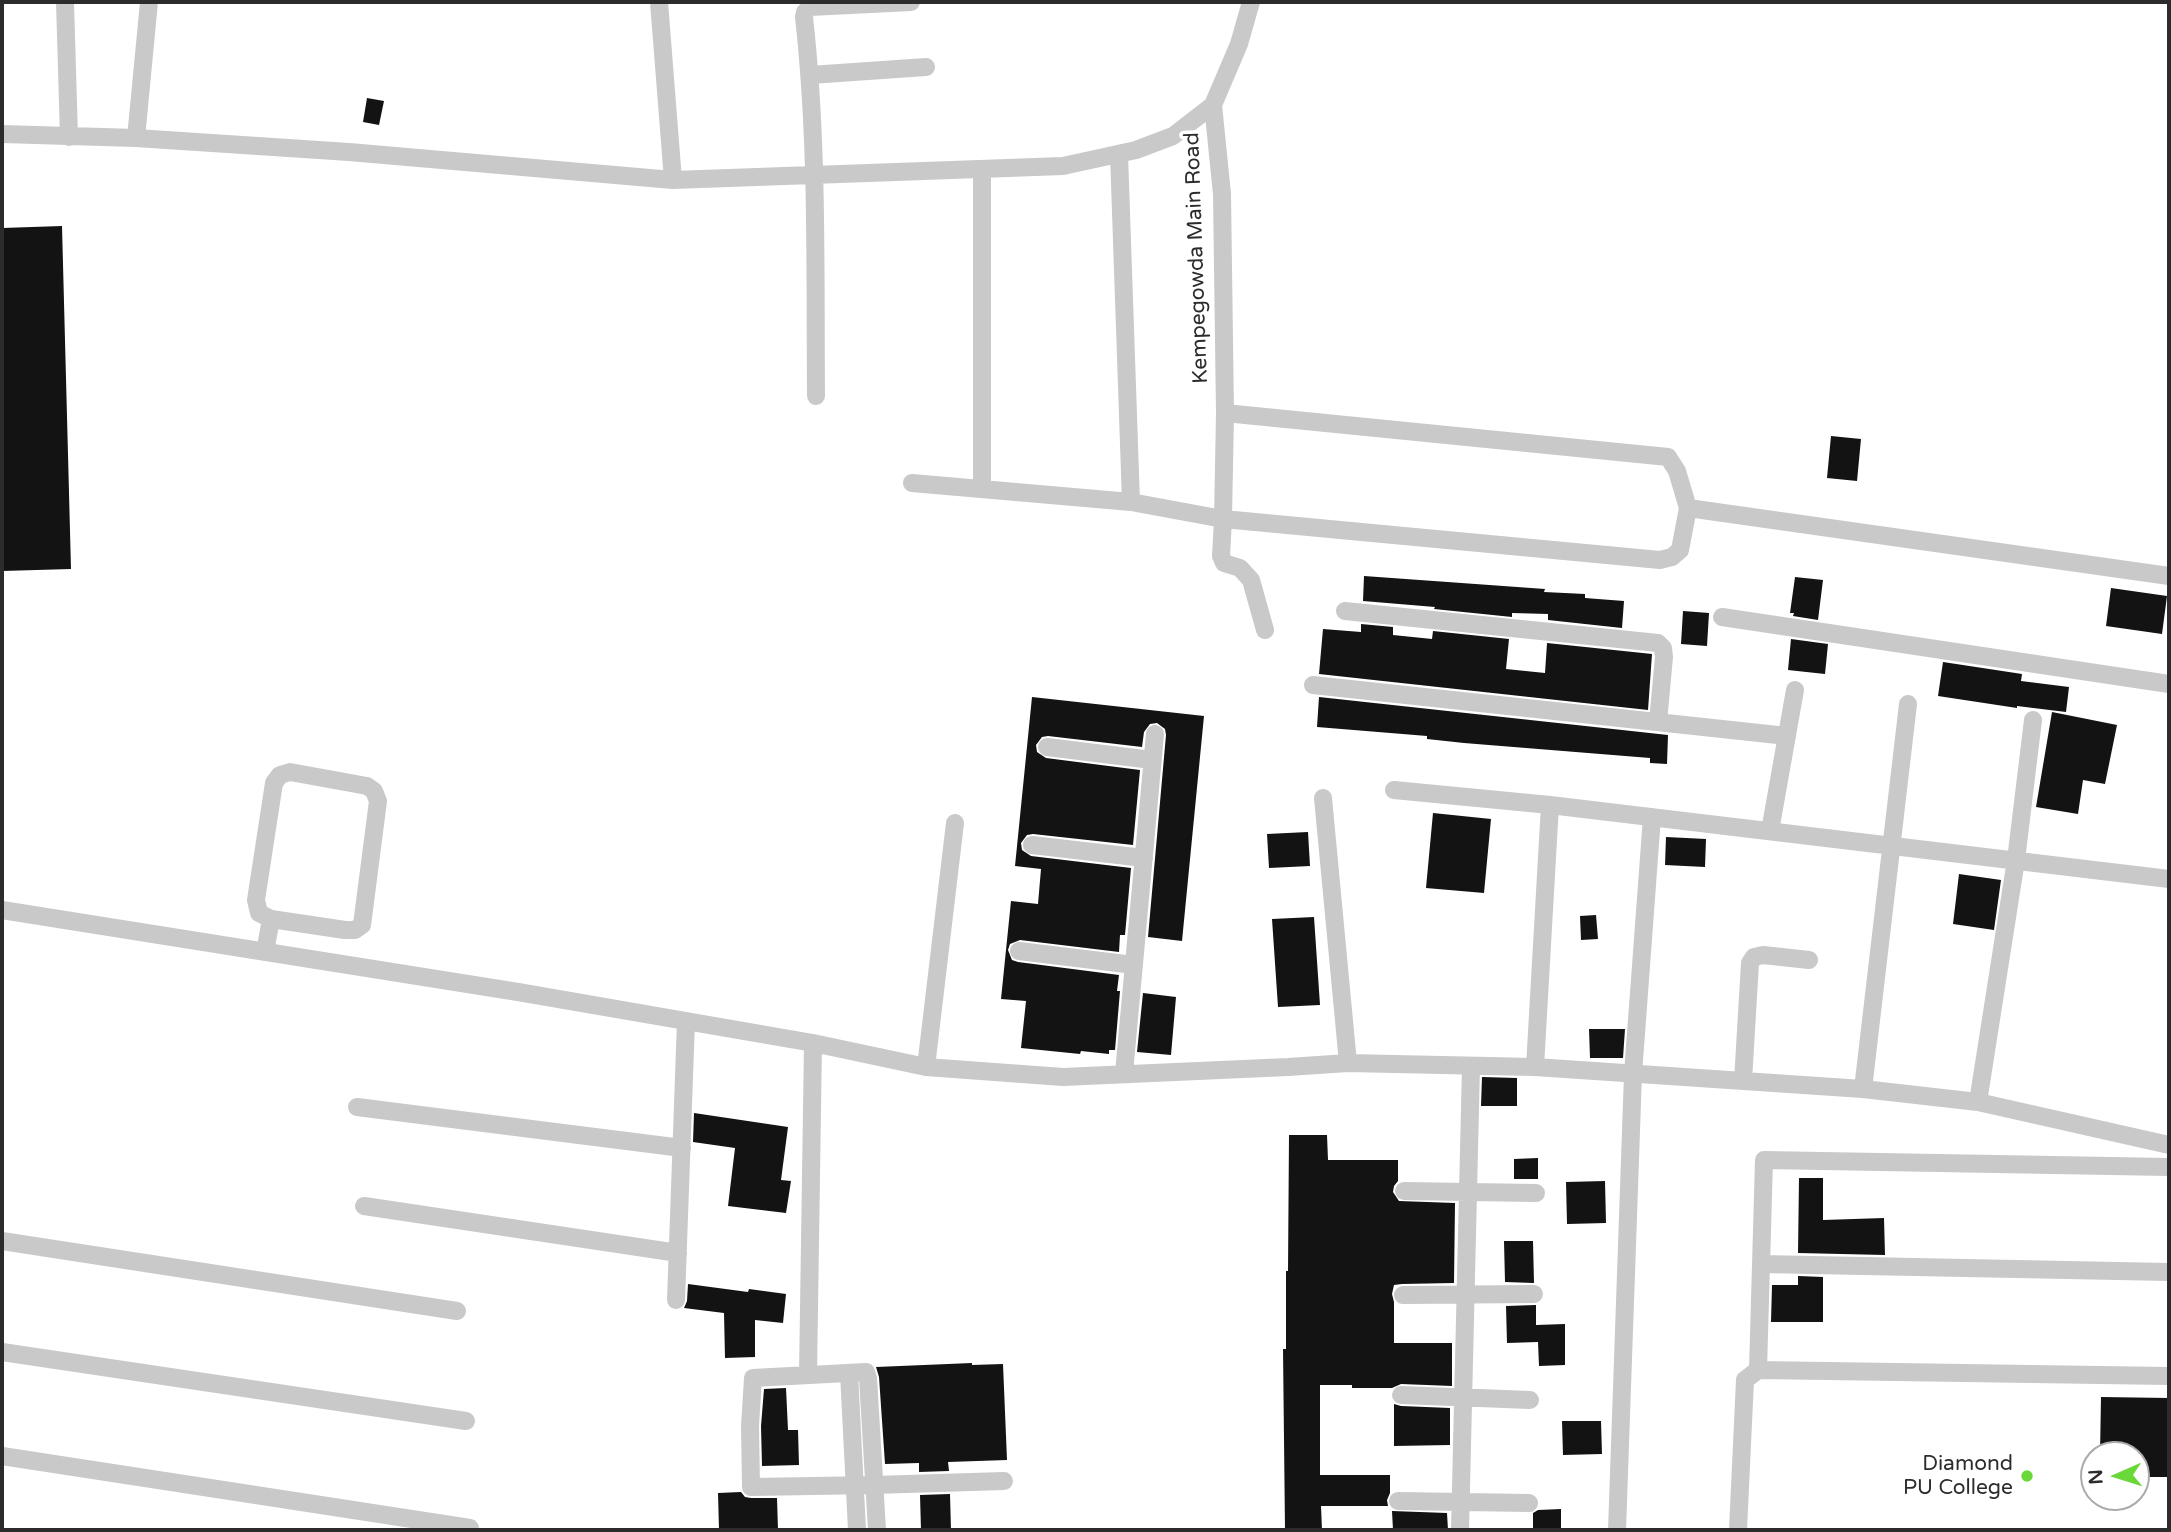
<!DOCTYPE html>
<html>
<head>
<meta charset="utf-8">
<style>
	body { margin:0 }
	#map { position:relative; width:2171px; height:1532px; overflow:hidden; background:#fff; font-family:"Varela Round",sans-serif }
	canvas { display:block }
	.frame { position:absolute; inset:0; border:4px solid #2c2c2c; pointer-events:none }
	.north { position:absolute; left:2080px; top:1441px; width:70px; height:70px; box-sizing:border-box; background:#fff; border:2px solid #ababab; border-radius:50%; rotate:267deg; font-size:19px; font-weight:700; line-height:28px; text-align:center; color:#2c2c2c }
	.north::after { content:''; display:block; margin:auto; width:24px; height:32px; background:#6bd839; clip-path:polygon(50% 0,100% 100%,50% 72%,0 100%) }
</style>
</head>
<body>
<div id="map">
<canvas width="2171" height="1532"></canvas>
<div class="frame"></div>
<div class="north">N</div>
</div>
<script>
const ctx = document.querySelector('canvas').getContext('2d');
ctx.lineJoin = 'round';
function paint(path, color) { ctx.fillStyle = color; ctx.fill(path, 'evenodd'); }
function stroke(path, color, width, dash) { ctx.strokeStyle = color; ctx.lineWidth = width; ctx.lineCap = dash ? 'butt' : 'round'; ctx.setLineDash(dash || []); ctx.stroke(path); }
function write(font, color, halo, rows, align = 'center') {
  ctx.font = font + ' "Varela Round",sans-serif'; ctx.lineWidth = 7; ctx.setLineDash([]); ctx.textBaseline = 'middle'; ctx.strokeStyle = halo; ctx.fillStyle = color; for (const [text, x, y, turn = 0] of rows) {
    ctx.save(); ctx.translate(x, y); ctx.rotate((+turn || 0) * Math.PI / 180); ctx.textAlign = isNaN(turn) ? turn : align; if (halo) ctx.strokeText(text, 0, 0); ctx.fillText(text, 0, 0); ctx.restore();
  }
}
const building = new Path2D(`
	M 367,98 L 384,101 L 379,125 L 363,122 Z
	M 62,226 L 71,569 L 2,571 L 2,228 Z
	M 1831,436 L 1861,439 L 1857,481 L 1827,478 Z
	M 1364,576 L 1545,589 L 1544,592 L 1585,594 L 1585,598 L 1624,601 L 1622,628 L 1548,620 L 1548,614 L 1512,613 L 1512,617 L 1434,609 L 1435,607 L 1363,601 Z
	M 1795,577 L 1823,580 L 1818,620 L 1793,616 L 1794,613 L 1790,613 Z
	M 2111,588 L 2167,596 L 2162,634 L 2106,626 Z
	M 1683,611 L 1709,613 L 1707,646 L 1681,644 Z
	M 1361,624 L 1393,627 L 1393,635 L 1432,639 L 1433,631 L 1509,639 L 1506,669 L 1545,673 L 1547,643 L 1652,654 L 1648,710 L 1319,674 L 1323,629 L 1361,632 Z
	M 1791,639 L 1828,644 L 1825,674 L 1788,670 Z
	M 1943,662 L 2022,674 L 2021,681 L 2069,687 L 2066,712 L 2017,706 L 2017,708 L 1938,696 Z
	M 1032,697 L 1204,716 L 1182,941 L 1148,937 L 1166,735 L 1165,729 L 1157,723 L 1150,724 L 1144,732 L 1142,747 L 1048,736 L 1042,737 L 1036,745 L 1037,752 L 1046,758 L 1140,770 L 1133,845 L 1033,834 L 1027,835 L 1021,843 L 1022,850 L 1031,856 L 1131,868 L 1125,935 L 1120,935 L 1119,952 L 1020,940 L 1010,944 L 1008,950 L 1012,960 L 1018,962 L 1119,975 L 1117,991 L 1120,991 L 1115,1050 L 1109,1050 L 1109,1054 L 1081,1051 L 1080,1054 L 1021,1048 L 1026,1001 L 1001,999 L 1011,901 L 1038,904 L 1041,869 L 1015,866 Z
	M 1319,697 L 1668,735 L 1667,764 L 1650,763 L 1650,758 L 1464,743 L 1427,739 L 1427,736 L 1317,727 Z
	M 2052,712 L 2117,725 L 2105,784 L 2083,780 L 2078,814 L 2036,807 Z
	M 1433,813 L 1491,819 L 1484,893 L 1426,888 Z
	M 1308,832 L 1310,866 L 1269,868 L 1267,834 Z
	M 1666,837 L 1706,839 L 1705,867 L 1665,865 Z
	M 1959,874 L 2001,880 L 1994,930 L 1953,924 Z
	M 1596,915 L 1598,939 L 1581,940 L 1580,916 Z
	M 1314,917 L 1320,1005 L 1278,1007 L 1272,919 Z
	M 1143,993 L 1176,997 L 1171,1055 L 1137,1052 Z
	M 1589,1029 L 1625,1029 L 1623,1058 L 1590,1058 Z
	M 1482,1077 L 1517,1078 L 1517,1106 L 1481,1106 Z
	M 694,1113 L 788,1127 L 781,1180 L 791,1181 L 786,1213 L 728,1206 L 735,1148 L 693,1142 Z
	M 1289,1135 L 1327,1135 L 1328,1160 L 1398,1160 L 1398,1181 L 1394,1186 L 1393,1192 L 1399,1201 L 1455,1203 L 1454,1283 L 1402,1284 L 1394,1285 L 1392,1294 L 1394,1302 L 1394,1343 L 1452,1343 L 1452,1386 L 1401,1384 L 1392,1388 L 1352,1388 L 1352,1385 L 1320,1385 L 1320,1475 L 1390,1475 L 1390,1493 L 1387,1500 L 1388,1506 L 1321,1506 L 1322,1530 L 1285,1530 L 1283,1349 L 1286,1349 L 1286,1271 L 1288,1271 Z
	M 1538,1158 L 1538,1179 L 1514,1179 L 1514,1159 Z
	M 1799,1178 L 1823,1178 L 1823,1220 L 1884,1218 L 1885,1255 L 1798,1253 Z
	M 1605,1181 L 1606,1223 L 1567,1224 L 1566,1182 Z
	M 1504,1241 L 1533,1241 L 1534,1283 L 1505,1282 Z
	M 1798,1276 L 1823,1277 L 1823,1322 L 1771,1322 L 1772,1285 L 1798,1285 Z
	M 688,1284 L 748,1292 L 749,1289 L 786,1294 L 783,1323 L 755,1320 L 755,1357 L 725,1358 L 724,1313 L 684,1308 L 687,1301 Z
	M 1536,1305 L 1536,1325 L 1565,1324 L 1565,1365 L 1539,1366 L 1538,1342 L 1507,1343 L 1506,1306 Z
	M 972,1363 L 972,1365 L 1003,1364 L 1007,1460 L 948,1462 L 949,1471 L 919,1472 L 919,1463 L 885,1464 L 879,1377 L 876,1367 Z
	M 786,1388 L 788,1430 L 798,1430 L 799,1465 L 762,1466 L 761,1426 L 764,1389 Z
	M 2101,1397 L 2169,1398 L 2169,1477 L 2136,1477 L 2136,1455 L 2100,1455 Z
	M 1394,1404 L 1401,1406 L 1450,1408 L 1450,1445 L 1394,1446 Z
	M 1562,1421 L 1601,1421 L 1602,1454 L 1563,1455 Z
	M 741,1492 L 745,1497 L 751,1498 L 777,1498 L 778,1530 L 719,1530 L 718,1493 Z
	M 950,1494 L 951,1530 L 921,1530 L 920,1495 Z
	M 1561,1509 L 1561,1530 L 1533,1530 L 1533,1513 L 1538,1510 Z
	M 1392,1511 L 1447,1513 L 1448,1530 L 1393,1530 Z`);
const street = new Path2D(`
	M 65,2 L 69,137
	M 659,2 L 673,180
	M 810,75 L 926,67
	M 2,134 L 136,138 L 349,152 L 673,180 L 1063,166 L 1136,150 L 1173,136 L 1213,105
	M 136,138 L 149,2
	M 1119,154 L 1131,502
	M 982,169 L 982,489
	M 816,396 C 815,270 818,143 804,17 L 805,12 L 810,7 L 911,2
	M 1225,413 L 1668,457 L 1677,471 L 1688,508 L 1680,550 L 1672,557 L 1660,560 L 1223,519 L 1221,556 L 1224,563 L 1240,568 L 1251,580 L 1265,630
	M 912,483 L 1131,502 L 1223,519 L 1225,413 L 1222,194 L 1213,105 L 1239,44 L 1251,2
	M 1688,508 L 2169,576
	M 1345,611 L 1658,643 L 1663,648 L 1664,657 L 1658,722
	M 1722,617 L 2169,684
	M 1313,685 L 1787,736
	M 1047,747 L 1152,760
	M 1394,790 L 1550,805 L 2169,879
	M 1323,798 L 1348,1063
	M 1770,831 L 1795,690
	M 1032,845 L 1144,858
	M 2,910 L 518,992 L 813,1043 L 926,1067 L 1063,1077 L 1288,1067 L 1348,1063 L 1535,1067 L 1863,1089 L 1978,1102 L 2169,1145
	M 1019,951 L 1134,965
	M 265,952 L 271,919 L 259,913 L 256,900 L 274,783 L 280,775 L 290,772 L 367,786 L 374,791 L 378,801 L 362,925 L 355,930 L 345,930 L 271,919
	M 926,1067 L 955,823
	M 1535,1067 L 1550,805
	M 1124,1073 L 1155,734
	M 1743,1081 L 1750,963 L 1754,957 L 1763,955 L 1809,960
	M 1863,1089 L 1908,704
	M 1978,1102 L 2016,860 L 2033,720
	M 357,1107 L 682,1148
	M 2169,1167 L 1764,1160 L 1758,1370 L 2169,1376
	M 1404,1191 L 1536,1193
	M 364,1206 L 678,1253
	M 2,1241 L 457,1311
	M 1761,1264 L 2169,1272
	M 1403,1295 L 1534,1294
	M 676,1300 L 686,1021
	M 2,1352 L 466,1421
	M 849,1373 L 857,1530
	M 808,1375 L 813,1043
	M 1401,1395 L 1530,1400
	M 2,1456 L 470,1528
	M 1398,1501 L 1529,1503
	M 877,1530 L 868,1378 L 866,1372 L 753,1378 L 750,1426 L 751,1487 L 874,1485 L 1004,1481
	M 1460,1530 L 1471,1066
	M 1617,1530 L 1633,1074 L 1652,817
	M 1738,1530 L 1745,1380 L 1758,1370`);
const markers = [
	[2027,1476,7,"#6bd839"]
];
const streetNames = [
	["Kempegowda Main Road",1197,258,-92]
];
const poiNames = [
	["Diamond",2013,1464],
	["PU College",2013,1488]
];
paint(building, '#131313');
stroke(street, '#c9c9c9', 18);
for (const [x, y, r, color] of markers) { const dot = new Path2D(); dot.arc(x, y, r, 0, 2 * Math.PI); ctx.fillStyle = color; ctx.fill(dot); stroke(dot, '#fff', 2.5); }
write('21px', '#2c2c2c', '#fff', streetNames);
write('21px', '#2c2c2c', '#fff', poiNames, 'right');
</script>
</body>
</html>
